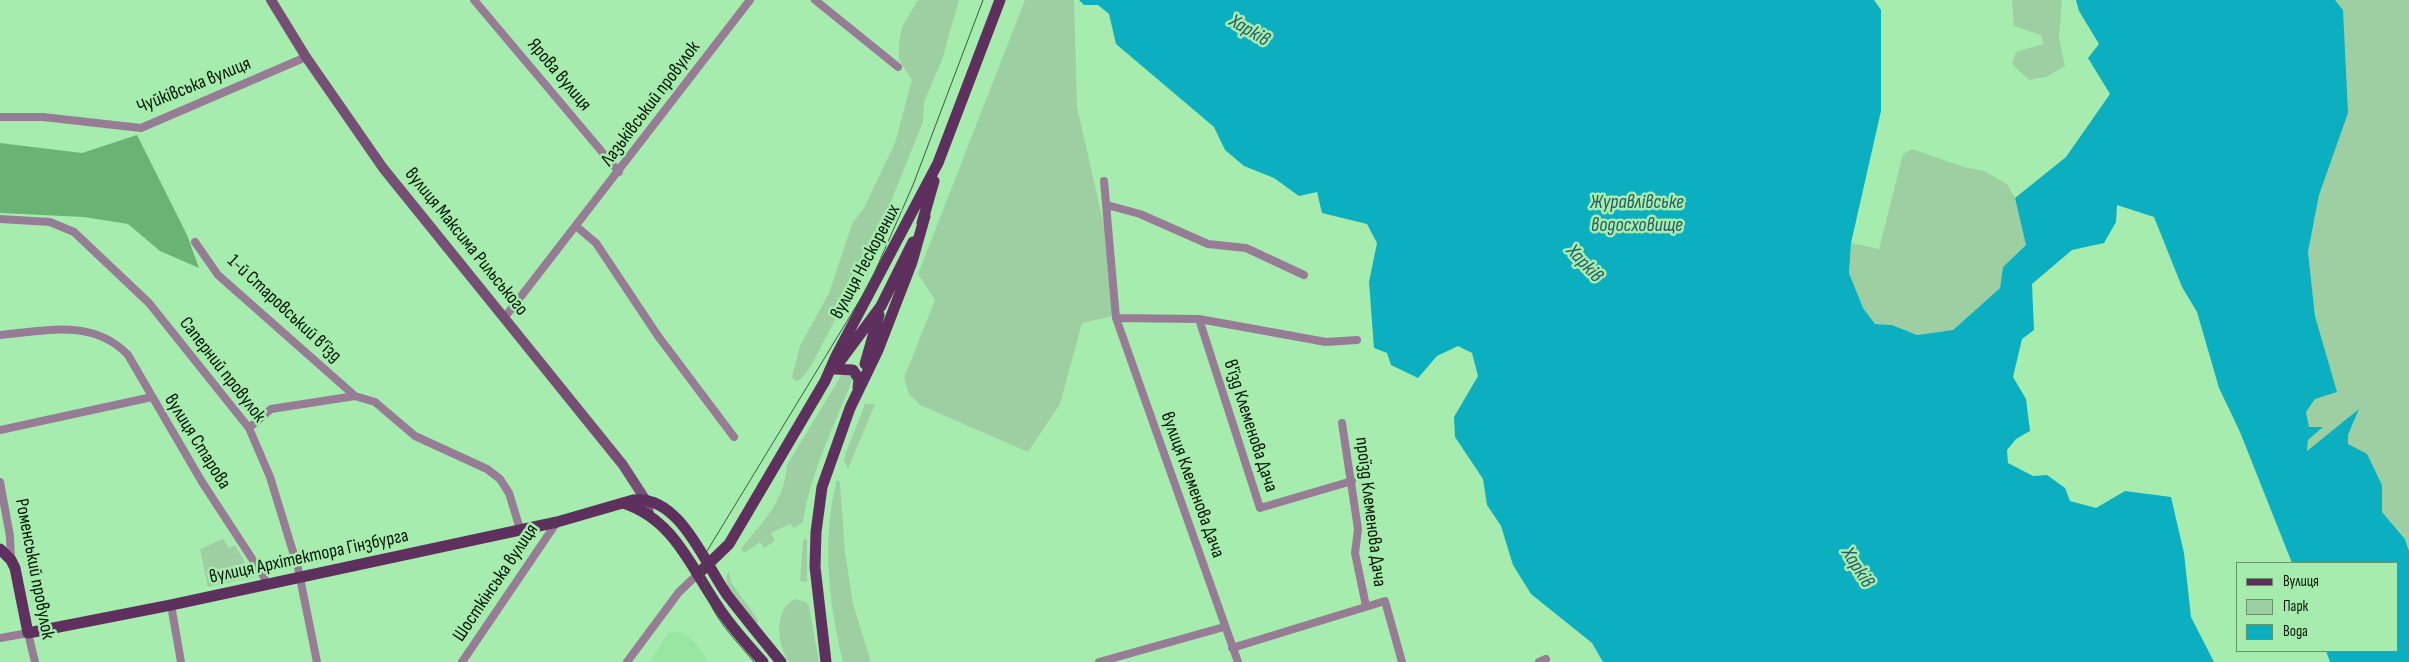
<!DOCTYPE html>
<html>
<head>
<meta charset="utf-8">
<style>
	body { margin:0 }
	#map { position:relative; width:2409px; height:662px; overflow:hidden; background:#a7ecaf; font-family:"Sofia Sans Condensed",sans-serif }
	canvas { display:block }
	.legend { position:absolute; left:2236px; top:562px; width:162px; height:90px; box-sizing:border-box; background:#a7ecaf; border:1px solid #64966a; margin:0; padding:6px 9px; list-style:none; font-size:15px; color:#001603 }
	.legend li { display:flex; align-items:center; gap:10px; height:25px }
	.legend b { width:25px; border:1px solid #64966a }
</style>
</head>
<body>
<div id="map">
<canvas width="2409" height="662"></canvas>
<ul class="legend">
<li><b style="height:6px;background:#5d305d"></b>Вулиця</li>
<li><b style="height:14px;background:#9ecfa3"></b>Парк</li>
<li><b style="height:14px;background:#0cafc0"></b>Вода</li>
</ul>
</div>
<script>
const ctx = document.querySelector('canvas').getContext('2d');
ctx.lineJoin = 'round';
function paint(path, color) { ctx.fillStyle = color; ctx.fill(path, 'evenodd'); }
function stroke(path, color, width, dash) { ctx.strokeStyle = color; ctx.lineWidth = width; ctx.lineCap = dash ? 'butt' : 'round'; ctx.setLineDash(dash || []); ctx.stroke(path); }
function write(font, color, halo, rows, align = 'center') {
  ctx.font = font + ' "Sofia Sans Condensed",sans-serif'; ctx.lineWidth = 5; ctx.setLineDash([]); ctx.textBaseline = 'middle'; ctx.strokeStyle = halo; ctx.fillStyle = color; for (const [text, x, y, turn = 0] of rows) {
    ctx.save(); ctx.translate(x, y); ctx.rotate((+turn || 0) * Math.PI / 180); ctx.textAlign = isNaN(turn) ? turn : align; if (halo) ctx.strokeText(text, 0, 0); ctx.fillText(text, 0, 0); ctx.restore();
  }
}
const built = new Path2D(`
	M 682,632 L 694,641 L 709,662 L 650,662 L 668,633 Z`);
const green = new Path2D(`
	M 918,0 L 959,0 L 942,60 L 924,102 L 923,122 L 872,249 L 868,268 L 857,291 L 837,316 L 811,366 L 801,379 L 796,381 L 792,377 L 800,346 L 829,293 L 852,224 L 864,208 L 895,143 L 912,80 L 899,60 L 899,44 L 902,27 Z
	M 1025,0 L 1074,0 L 1077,107 L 1108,243 L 1113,316 L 1082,323 L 1060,404 L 1028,452 L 920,405 L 909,394 L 904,378 L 935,300 L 918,274 Z
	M 2012,0 L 2062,0 L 2059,38 L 2065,66 L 2046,77 L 2029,80 L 2012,64 L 2016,52 L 2043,44 L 2041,35 L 2014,26 Z
	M 2335,0 L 2409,0 L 2409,551 L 2405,538 L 2382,512 L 2382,485 L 2348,445 L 2348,435 L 2359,410 L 2307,451 L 2308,440 L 2322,427 L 2309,427 L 2306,412 L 2315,399 L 2336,391 L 2315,316 L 2308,252 L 2319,195 L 2343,10 Z
	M 1912,149 L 1964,167 L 1984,171 L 2007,184 L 2015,198 L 2026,245 L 2003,267 L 2000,288 L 1953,330 L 1917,335 L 1892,325 L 1875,324 L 1863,308 L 1849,273 L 1851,243 L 1879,249 L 1903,154 Z
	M 848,372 L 853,378 C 835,425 810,473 803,522 L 794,528 L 790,524 L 771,533 L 775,541 L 764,548 L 760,542 L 744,553 L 741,549 C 763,520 784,504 787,465 L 842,374 Z
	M 865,404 L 875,404 L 848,469 L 844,460 L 846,453 Z
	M 837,480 L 840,482 L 845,552 L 853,604 L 871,662 L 843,662 C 829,603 821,540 837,480 Z
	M 223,539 L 229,548 L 235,545 L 253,577 L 208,587 L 200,549 Z
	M 807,539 L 807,582 L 800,581 L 803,540 Z
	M 729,571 L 731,582 L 758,620 L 757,625 L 728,586 L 726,577 Z
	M 795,599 L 806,602 L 809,606 L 819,662 L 789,662 C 777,645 773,610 795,599 Z`);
const forest = new Path2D(`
	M 137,135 L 187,235 L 199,268 L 160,251 L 128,224 L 84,217 L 0,213 L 0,143 L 82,153 Z`);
const water = new Path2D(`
	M 1079,0 L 1874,0 L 1881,10 L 1881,111 L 1851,243 L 1849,273 L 1863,308 L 1875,324 L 1892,325 L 1917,335 L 1953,330 L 2000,288 L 2003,267 L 2026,245 L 2015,198 L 2066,157 L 2110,94 L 2088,58 L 2099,44 L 2079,11 L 2076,0 L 2335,0 L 2343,10 L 2348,113 L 2319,195 L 2308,252 L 2315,316 L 2337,392 L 2315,399 L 2306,412 L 2309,427 L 2323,427 L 2308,440 L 2307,451 L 2359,409 L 2348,435 L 2348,444 L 2367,454 L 2382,485 L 2382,512 L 2405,539 L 2409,551 L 2409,662 L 2330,662 L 2326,651 L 2398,651 L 2398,563 L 2292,563 L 2240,432 L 2219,388 L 2197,312 L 2182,287 L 2154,217 L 2117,205 L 2116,222 L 2104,243 L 2072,250 L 2032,284 L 2034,330 L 2022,339 L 2013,377 L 2026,399 L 2030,431 L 2016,439 L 2007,450 L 2008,463 L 2033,476 L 2047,475 L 2065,488 L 2070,501 L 2096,508 L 2125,491 L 2171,497 L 2184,553 L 2191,617 L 2214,662 L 1603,662 L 1592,643 L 1531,594 L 1513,565 L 1501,526 L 1487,505 L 1483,479 L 1455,437 L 1454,417 L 1478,376 L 1472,353 L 1458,346 L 1437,356 L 1418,378 L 1391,365 L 1387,353 L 1374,348 L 1369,282 L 1377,243 L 1367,224 L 1322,213 L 1317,192 L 1299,196 L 1274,178 L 1244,166 L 1225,150 L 1214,127 L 1116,44 L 1109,14 L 1098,5 L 1084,5 Z`);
const minor = new Path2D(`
	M 474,0 L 619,172
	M 815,0 L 898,67
	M 0,117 L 43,117 L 141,128 L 306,57
	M 1104,181 L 1116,318 L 1238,662
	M 1107,205 L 1140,214 L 1208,244 L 1246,248 L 1304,275
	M 0,219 L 50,222 L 74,232 L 149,303 L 249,428 L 270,477 L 298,568 L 317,662
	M 577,227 L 596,243 L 658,336 L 734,437
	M 195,242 L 218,275 L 355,396
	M 505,317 L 750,0
	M 1116,318 L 1199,319 L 1326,342 L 1357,340
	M 1199,319 L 1260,508 L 1352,481
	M 0,335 C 45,331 93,318 128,355 L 202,482 L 264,577 L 266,584
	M 1342,423 L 1358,529 L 1355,553 L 1366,606
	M 249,428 L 271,409 L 355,396 L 375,402 L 415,436 L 487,469 L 500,479 L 509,493 L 520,529
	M 0,430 L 152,397
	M 0,482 L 10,536 L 11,560
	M 171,605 L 181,662
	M 0,638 L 28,633 L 35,662
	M 1232,648 L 1385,601 L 1402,662
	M 462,662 L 557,522
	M 627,662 L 679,592 L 698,574
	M 1099,662 L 1224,627
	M 1539,662 L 1546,659`);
const secondary = new Path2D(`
	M 271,0 L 306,57 L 383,168 L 623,465 L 645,499 L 649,513`);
const primary = new Path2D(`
	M 922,223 L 934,181
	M 865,364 L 879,315
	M 835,368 L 881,306 L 913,242
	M 835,369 L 853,370 L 859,379 L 858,388
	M 623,503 C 673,519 690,565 717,605 C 730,626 747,644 763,662
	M 0,549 L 11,560 L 15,568 L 28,633 L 171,605 L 557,522 L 633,500 C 680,494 705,565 728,596 C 745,618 763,640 781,662
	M 698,574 L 729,544 L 825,381 L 836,356 L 938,163 L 1000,0
	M 826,662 L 815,567 L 816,532 L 822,487 L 850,408 L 878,350 L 912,262 L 925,216`);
const tram = new Path2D(`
	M 754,662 C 726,628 697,604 704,556 L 869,285 L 913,185 L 983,0`);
const streetNames = [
	["Ярова вулиця",559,75,50],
	["Чуйківська вулиця",194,86,-22],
	["Лазьківський провулок",651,104,-53],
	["вулиця Максима Рильського",466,242,51],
	["вулиця Нескорених",866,262,-62],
	["1-й Старовський в’їзд",284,309,43],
	["Саперний провулок",222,370,52],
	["в'їзд Клеменова Дача",1250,426,72],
	["вулиця Старова",197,442,58],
	["вулиця Клеменова Дача",1192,485,70],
	["проїзд Клеменова Дача",1370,512,83],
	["вулиця Архітектора Гінзбурга",309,557,-12],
	["Роменський провулок",34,569,79],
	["Шосткінська вулиця",496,583,-56]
];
const waterNames = [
	["Харків",1249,31,31],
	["Журавлівське",1637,203],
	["водосховище",1637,226],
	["Харків",1584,264,47],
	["Харків",1857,568,58]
];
paint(built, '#99e5a2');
paint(green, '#9ecfa3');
paint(forest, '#6ab374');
paint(water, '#0cafc0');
stroke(minor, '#967c95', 8);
stroke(secondary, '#755074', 10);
stroke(primary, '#5d305d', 11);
stroke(tram, '#375c3b', 1);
write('19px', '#001603', '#a7ecaf', streetNames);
write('italic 20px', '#255c64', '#a7ecaf', waterNames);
</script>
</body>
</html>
